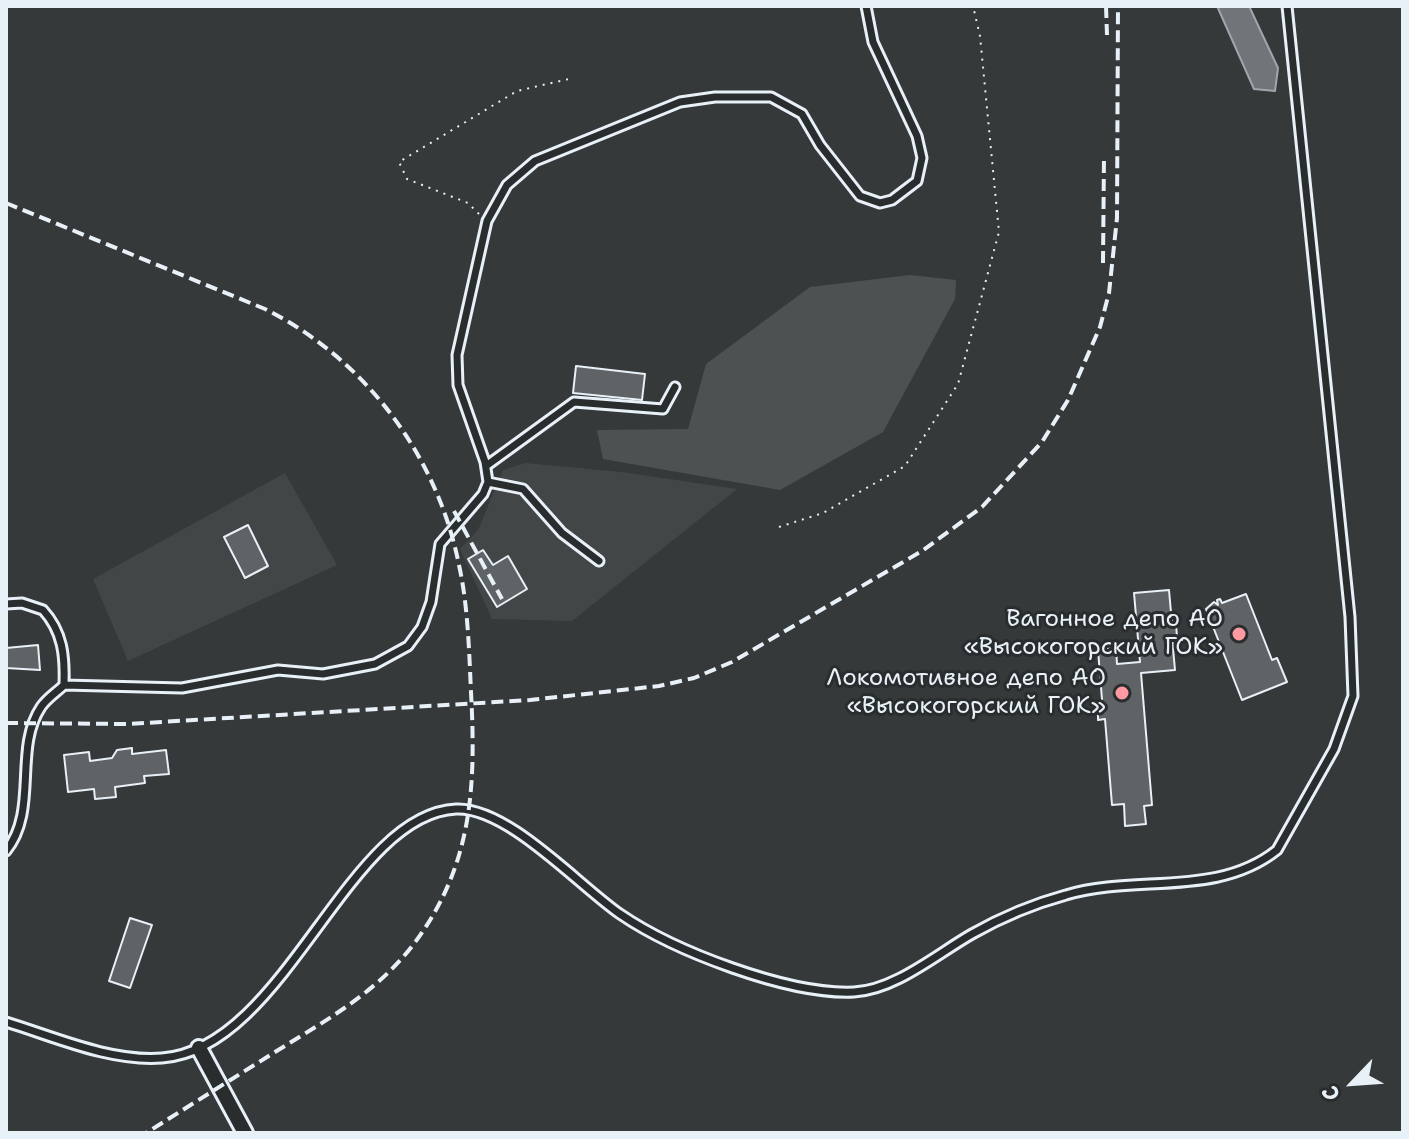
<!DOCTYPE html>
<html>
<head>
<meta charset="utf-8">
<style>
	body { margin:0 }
	#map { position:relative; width:1409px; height:1139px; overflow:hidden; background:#35393a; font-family:"Shantell Sans",sans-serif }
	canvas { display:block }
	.frame { position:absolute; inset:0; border:8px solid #e8f1f8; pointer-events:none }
	.north { position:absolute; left:1313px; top:1043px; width:80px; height:80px; -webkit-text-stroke:6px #2a2d2e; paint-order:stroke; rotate:245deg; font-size:22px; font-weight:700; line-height:32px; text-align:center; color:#e8f1f8 }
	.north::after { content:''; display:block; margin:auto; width:28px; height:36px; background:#e8f1f8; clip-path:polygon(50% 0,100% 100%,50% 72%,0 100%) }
</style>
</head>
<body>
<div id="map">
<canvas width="1409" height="1139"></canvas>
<div class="frame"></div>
<div class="north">С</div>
</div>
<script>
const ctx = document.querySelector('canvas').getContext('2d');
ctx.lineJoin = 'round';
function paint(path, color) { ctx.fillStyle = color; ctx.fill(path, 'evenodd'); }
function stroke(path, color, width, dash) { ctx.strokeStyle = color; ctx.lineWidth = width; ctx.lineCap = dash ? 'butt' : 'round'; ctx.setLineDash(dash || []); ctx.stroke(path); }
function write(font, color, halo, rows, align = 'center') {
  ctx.font = font + ' "Shantell Sans",sans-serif'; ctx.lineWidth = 6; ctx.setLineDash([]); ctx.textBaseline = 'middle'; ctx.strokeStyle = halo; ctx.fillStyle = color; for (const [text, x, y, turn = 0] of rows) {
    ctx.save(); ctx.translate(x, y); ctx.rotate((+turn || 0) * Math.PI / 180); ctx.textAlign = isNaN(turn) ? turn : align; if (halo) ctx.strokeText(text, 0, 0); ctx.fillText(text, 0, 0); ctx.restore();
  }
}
const built = new Path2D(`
	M 525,463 L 622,472 L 737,489 L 572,621 L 492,619 L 460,549 L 478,530 L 503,470 Z
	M 285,473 L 337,565 L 128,661 L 93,579 Z`);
const green = new Path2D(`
	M 910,275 L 956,280 L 955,299 L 883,432 L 780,490 L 603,459 L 597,430 L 688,429 L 706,364 L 810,287 Z`);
const water = new Path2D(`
	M 1217,6 L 1249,6 L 1278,68 L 1275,91 L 1254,89 Z`);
const building = new Path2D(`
	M 576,366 L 645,374 L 642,400 L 573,393 Z
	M 248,525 L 268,566 L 245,578 L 224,537 Z
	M 483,550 L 493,565 L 508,556 L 527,589 L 497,607 L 468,559 Z
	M 1169,590 L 1172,624 L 1176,624 L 1177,637 L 1172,637 L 1175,670 L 1141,673 L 1152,805 L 1144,806 L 1146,824 L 1125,826 L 1124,804 L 1112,805 L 1105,719 L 1098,720 L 1098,713 L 1103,712 L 1098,650 L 1116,648 L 1117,664 L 1140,662 L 1134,593 Z
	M 1246,594 L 1272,660 L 1277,658 L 1287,682 L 1242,700 L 1206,609 L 1214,602 L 1218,605 L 1217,600 L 1220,599 L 1222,603 Z
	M 38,645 L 40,670 L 6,668 L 6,648 Z
	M 132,748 L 132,754 L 166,750 L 169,774 L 144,776 L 145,783 L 115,787 L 116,797 L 95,799 L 94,789 L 68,792 L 64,755 L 89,752 L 90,761 L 112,758 L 117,750 Z
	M 130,918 L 152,925 L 130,988 L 109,981 Z`);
const path = new Path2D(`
	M 479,214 L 468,203 L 407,179 L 399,162 L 517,91 L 573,78
	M 779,527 L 823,513 L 905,466 L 958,384 L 999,232 L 980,36 L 973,6`);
const service = new Path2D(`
	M 486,466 L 574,402 L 663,409 L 675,387
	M 488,482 L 523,489 L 562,533 L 599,561
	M 6,604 L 22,603 L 43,610 C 63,632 65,656 64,685 C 57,692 47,698 41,707 C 13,749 39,810 6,851
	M 64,685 L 182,688 L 278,670 L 323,674 L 375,664 L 408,646 L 422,627 L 431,602 L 440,544 L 483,494 L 488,482 L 485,462 L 458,385 L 457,355 L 487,221 L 507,185 L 535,161 L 680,102 L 715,97 L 771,97 L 802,114 L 820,145 L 860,196 L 880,203 L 892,200 L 917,181 L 922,158 L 917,136 L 873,42 L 866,6
	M 6,1022 C 55,1037 110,1062 162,1058 C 285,1049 347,814 456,809 C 508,807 578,885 620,914 C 674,951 788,995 854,992 C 895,990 937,954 972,934 C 1002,917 1033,904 1066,895 C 1136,874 1217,898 1277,850 L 1334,749 L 1353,696 L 1350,617 L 1287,6`);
const minor = new Path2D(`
	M 199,1048 L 245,1133`);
const rail = new Path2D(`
	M 1106,6 L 1107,35
	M 6,203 L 265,309 C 365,359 437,455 459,565 C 468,606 469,649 471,692 C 476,786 473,866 413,945 C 376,993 325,1021 275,1052 C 232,1079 189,1106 146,1133
	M 1103,263 L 1104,155
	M 454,511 L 502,599
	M 6,723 L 127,724 L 530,700 L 659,686 L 694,678 L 732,662 L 922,551 L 982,507 L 1042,442 L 1068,400 L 1100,327 L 1109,293 L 1117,218 L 1118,6`);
const markers = [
	[1239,634,8,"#ff9aa2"],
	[1122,693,8,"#ff9aa2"]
];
const poiNames = [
	["Вагонное депо АО",1223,620],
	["«Высокогорский ГОК»",1223,648],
	["Локомотивное депо АО",1106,679],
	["«Высокогорский ГОК»",1106,707]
];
paint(built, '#424647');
paint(green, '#4d5152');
paint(water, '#707579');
stroke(water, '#a0a7ac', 2);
paint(building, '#5f6365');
stroke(building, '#e8f1f8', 2);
stroke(service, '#e8f1f8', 13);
stroke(minor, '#e8f1f8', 20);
stroke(path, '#e8f1f8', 2, [2, 6]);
stroke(service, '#2a2d2e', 7);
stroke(minor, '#2a2d2e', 14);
stroke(rail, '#e8f1f8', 4, [12, 6]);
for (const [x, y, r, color] of markers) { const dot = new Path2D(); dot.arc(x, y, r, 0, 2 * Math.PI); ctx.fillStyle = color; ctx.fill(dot); stroke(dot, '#2a2d2e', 3); }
write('24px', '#e8f1f8', '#2a2d2e', poiNames, 'right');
</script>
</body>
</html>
